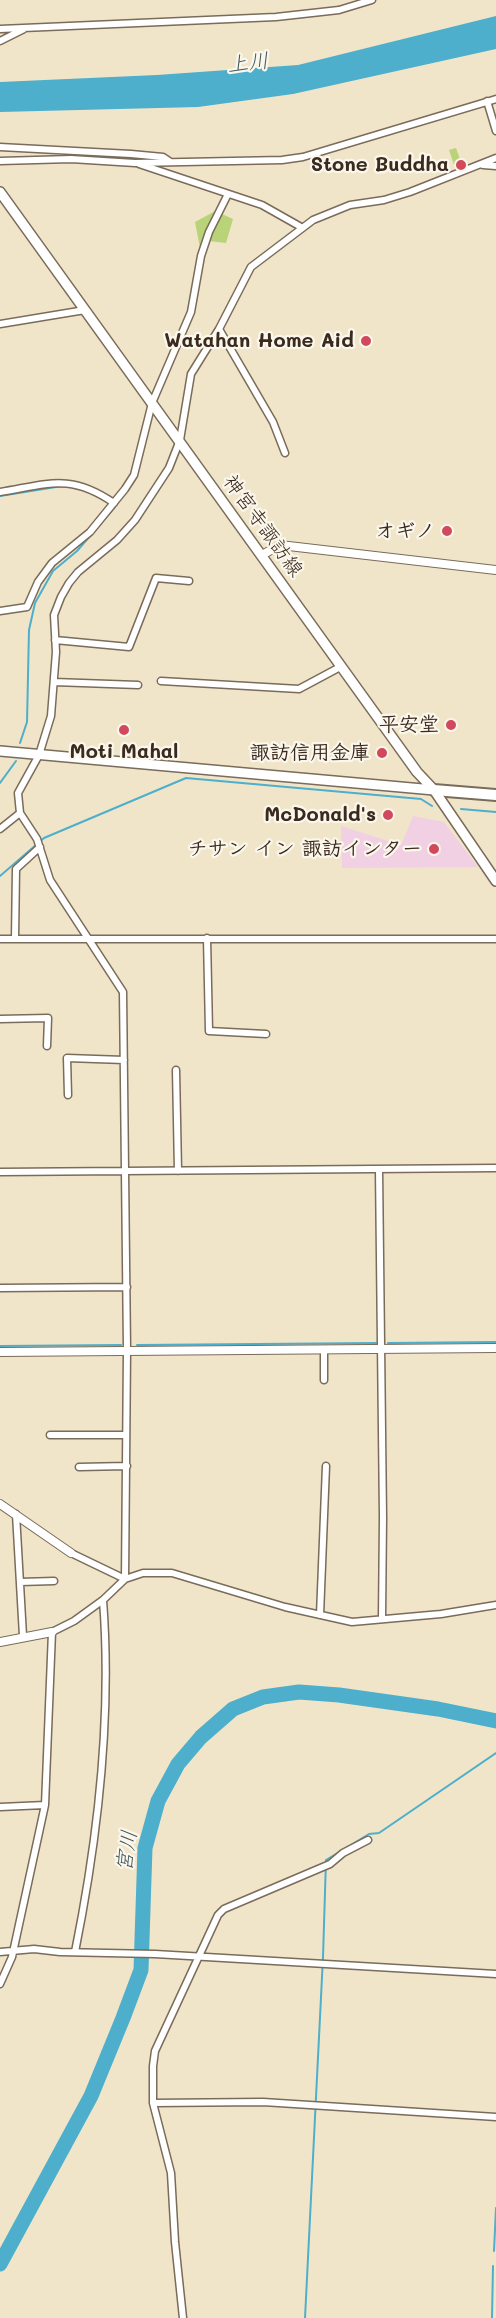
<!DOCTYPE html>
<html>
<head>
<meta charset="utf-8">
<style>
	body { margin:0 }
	canvas { display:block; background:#f0e5c9 }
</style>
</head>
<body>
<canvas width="496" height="2318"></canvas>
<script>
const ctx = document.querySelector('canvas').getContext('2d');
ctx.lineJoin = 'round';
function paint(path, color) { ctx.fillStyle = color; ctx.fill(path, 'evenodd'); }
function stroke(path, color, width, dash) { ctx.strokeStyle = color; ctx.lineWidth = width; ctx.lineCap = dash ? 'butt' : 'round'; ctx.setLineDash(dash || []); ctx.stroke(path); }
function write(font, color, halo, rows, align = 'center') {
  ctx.font = font + ' Mali,"Klee One",sans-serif'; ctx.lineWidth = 4.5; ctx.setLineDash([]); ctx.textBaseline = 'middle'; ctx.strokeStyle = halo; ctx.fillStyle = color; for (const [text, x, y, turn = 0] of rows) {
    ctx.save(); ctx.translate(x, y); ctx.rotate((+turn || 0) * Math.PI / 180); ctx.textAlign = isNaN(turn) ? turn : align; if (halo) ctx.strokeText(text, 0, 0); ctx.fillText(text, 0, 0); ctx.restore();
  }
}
const built = new Path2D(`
	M 413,816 L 444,822 L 478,867 L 342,868 L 341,826 L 401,845 Z`);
const green = new Path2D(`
	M 456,148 L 462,165 L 455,168 L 449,150 Z
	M 217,210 L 200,248 L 195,222 Z
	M 222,214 L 233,219 L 226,243 L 209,241 Z`);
const water = new Path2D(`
	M 496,16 L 496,49 L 293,94 L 198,107 L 0,112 L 0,82 L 157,75 L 298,65 Z`);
const stream = new Path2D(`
	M 0,496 L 62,486
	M 20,743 L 27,722 L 29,630 L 35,603 L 53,571 L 77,551 L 115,507
	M 0,783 L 16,761
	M 461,809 L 496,812
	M 0,876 L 44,838 L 186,778 L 421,799 L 432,806
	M 388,1343 L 496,1342
	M 137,1345 L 376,1343
	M 0,1346 L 121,1345
	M 494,2251 L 496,2208
	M 305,2318 L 323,1957 L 326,1860 L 369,1834 L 379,1833 L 496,1753
	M 492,2318 L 493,2266`);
const river = new Path2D(`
	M 0,2264 L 91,2096 L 123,2018 L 141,1970 L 145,1848 L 158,1801 L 178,1764 L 201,1737 L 233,1709 L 263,1697 L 299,1692 L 339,1695 L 438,1709 L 496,1721`);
const minor = new Path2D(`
	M 0,29 L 276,17 L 339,10 L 372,0
	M 0,41 L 24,29
	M 487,101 L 496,131
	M 0,147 L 131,154 L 163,157 L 169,161
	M 0,161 L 71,159 L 135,163 L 282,160 L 303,157 L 496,99
	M 139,164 L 262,205 L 301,227
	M 483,165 L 496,166
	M 0,324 L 85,310
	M 219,329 L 273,422 L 285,453
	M 0,492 C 49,484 70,473 114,503
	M 0,611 L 27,607 L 38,582 L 52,563 L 90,532 L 125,489 L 134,475 L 152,403 L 191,312 L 201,256 L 209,232 L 228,194
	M 55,640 L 129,647 L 156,578 L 189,581
	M 161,681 L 299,689 L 342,666
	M 54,682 L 138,685
	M 0,829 L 20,813
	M 207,938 L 209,1031 L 266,1034
	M 0,939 L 496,939
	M 15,939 L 16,869 L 40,847
	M 0,1019 L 48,1018 L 47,1046
	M 176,1070 L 178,1171
	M 68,1095 L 67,1058 L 124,1060
	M 379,1170 L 383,1518 L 382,1618
	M 0,1172 L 496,1168
	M 0,1288 L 127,1287
	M 324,1350 L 324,1380
	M 50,1435 L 126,1435
	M 79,1467 L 127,1466
	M 16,1514 L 23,1636
	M 71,1553 L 125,1579
	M 125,1579 L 127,1350 L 123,992 L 50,880 L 37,839 L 20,813 L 18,793 L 39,755 L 51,716 L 56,652 L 54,615 L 61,597 L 69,583 L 78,572 L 117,540 L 135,520 L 169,468 L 180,440 L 191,374 L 219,329 L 251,267 L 313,220 L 350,205 L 384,200 L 410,192 L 496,158
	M 20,1582 L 54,1581
	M 320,1615 L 326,1466
	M 0,1807 L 45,1805
	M 0,1952 L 34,1949 L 60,1952 L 155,1954 L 496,1974
	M 75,1952 C 98,1838 112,1717 103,1600
	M 0,1984 L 12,1957 L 45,1805 L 52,1632 L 74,1621 L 103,1600 L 125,1579 L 143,1573 L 172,1573 L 285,1607 L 352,1622 L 441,1614 L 496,1605
	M 153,2103 L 263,2102 L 496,2117
	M 183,2318 L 175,2242 L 171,2173 L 153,2103 L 153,2066 L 155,2051 L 218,1915 L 224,1909 L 330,1864 L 343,1853 L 368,1840`);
const tertiary = new Path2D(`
	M 262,555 L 280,545 L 496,570
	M 0,1352 L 496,1348
	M 0,1504 L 71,1553
	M 0,1642 L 52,1632`);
const secondary = new Path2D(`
	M 0,192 L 417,772 L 434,790 L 496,881
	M 0,751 L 434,790`);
const trunk = new Path2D(`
	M 434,790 L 496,795`);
const markers = [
	[461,165,6,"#d1495b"],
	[366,341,6,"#d1495b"],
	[447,531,6,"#d1495b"],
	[451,725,6,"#d1495b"],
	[124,730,6,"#d1495b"],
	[382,753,6,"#d1495b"],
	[388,815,6,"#d1495b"],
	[434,849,6,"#d1495b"]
];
const poiNames = [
	["Stone Buddha",449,165],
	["Watahan Home Aid",354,341],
	["オギノ",435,531],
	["平安堂",439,725],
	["Moti Mahal",124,752,"center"],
	["諏訪信用金庫",370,753],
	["McDonald's",376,815],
	["チサン イン 諏訪インター",422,849]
];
const streetNames = [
	["神宮寺諏訪線",263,526,54]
];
const waterNames = [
	["上川",248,63,-7],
	["宮川",127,1851,-82]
];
paint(built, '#f1d0e4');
paint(green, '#b9d378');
paint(water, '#4dafcc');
stroke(stream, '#4dafcc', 2);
stroke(river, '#4dafcc', 15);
stroke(minor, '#7a6b5a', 9);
stroke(tertiary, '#7a6b5a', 10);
stroke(secondary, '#7a6b5a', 12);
stroke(trunk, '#7a6b5a', 14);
stroke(minor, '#fff', 6);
stroke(tertiary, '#fff', 8);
stroke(secondary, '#fff', 9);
stroke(trunk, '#fff', 10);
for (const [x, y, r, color] of markers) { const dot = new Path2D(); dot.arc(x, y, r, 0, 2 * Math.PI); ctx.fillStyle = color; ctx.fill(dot); stroke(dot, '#fbf7ec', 2); }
write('bold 20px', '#3b2a1e', '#fbf7ec', poiNames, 'right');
write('20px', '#3b2a1e', '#fbf7ec', streetNames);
write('italic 21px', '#41595b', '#fbf7ec', waterNames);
</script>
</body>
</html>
